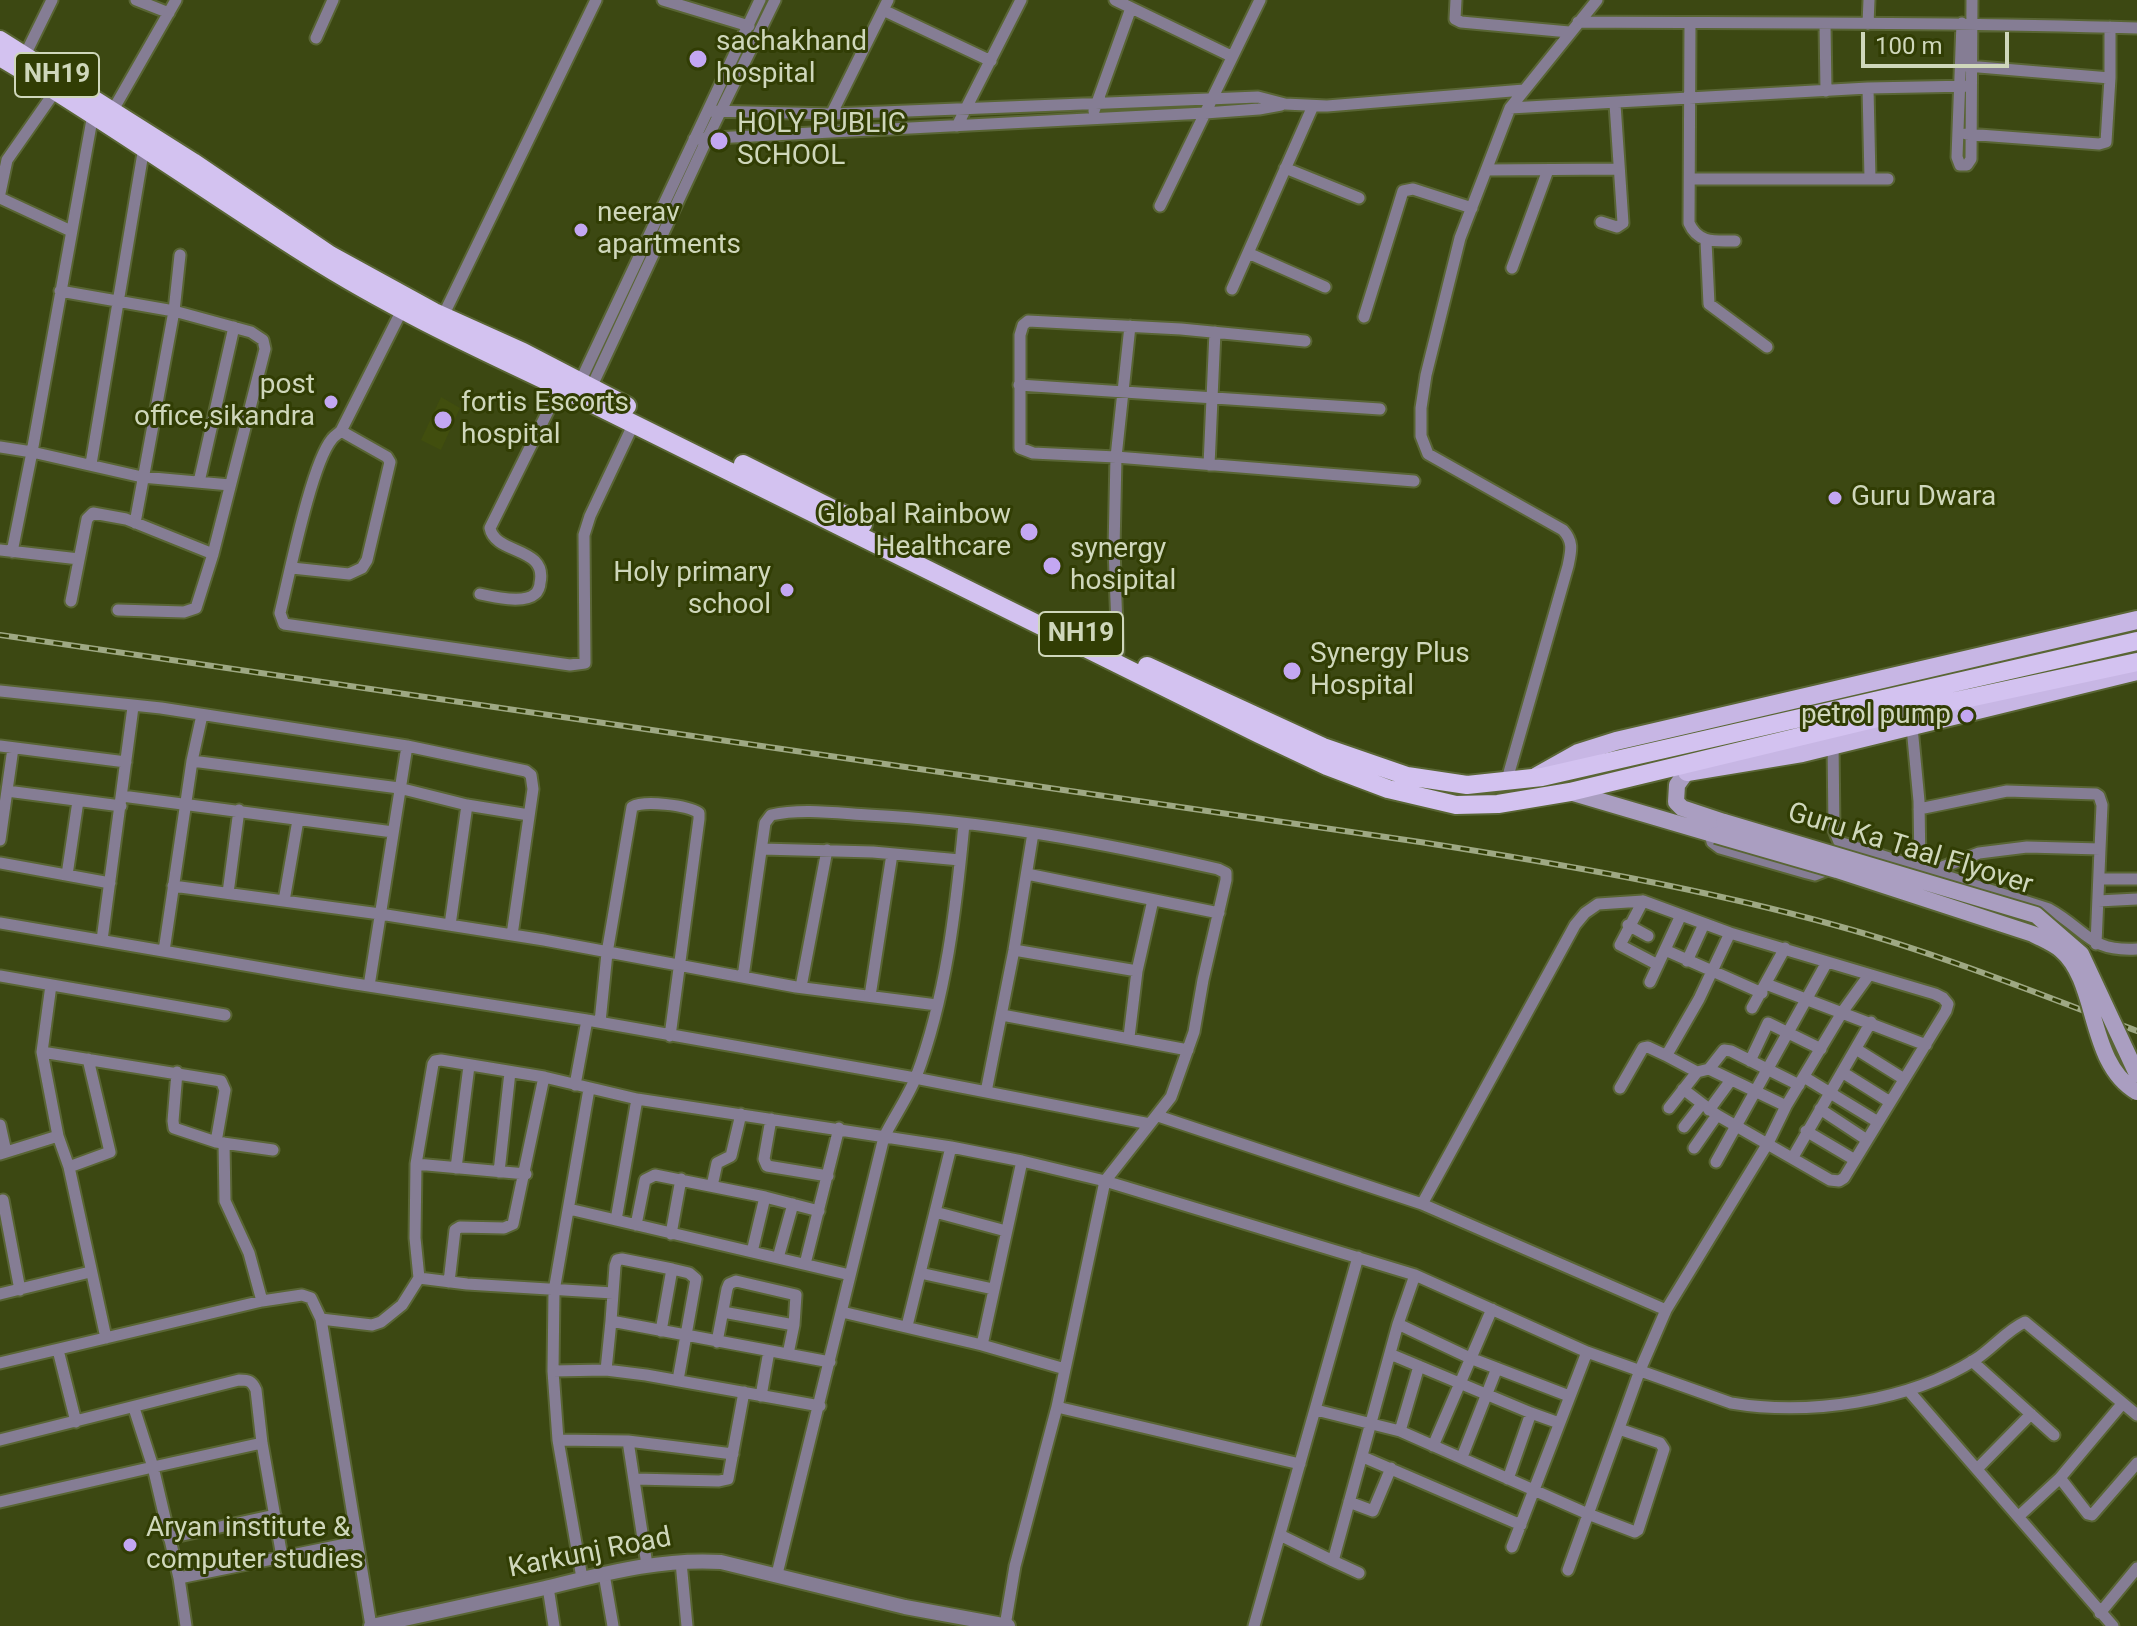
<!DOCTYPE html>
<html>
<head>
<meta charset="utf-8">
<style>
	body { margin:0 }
	#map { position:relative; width:2137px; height:1626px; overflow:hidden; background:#3c4812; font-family:Roboto,sans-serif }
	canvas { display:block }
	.scale { position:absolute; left:1861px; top:32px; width:148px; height:36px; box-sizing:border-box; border:4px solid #cfd7bb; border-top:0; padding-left:10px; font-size:24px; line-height:28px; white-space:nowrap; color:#cfd7bb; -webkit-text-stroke:6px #313d04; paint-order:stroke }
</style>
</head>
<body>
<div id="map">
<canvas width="2137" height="1626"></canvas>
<div class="scale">100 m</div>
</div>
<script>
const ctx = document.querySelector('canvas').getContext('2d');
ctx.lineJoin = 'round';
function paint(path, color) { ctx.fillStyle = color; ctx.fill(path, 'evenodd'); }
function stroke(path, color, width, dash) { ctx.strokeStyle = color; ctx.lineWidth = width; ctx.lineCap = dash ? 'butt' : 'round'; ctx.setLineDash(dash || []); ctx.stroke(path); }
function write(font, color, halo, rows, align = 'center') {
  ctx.font = font + ' Roboto,sans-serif'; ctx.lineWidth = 6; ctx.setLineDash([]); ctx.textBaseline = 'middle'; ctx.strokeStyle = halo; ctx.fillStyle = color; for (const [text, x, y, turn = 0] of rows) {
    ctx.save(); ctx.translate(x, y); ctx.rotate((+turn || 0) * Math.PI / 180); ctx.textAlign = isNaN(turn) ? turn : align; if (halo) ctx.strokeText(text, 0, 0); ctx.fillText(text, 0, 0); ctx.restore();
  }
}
const built = new Path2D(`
	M 441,397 L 460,408 L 441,450 L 421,440 Z`);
const minor = new Path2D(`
	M 136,0 L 169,13
	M 663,0 L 749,26
	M 1115,0 L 1231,56
	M 1456,0 L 1455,19 L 1461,22 L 1569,32
	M 883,10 L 991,61
	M 1578,22 C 1764,23 1951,22 2137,28
	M 1690,23 L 1689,223 C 1698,244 1716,241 1735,241
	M 1962,23 L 1957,157 L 1960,165 L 1967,165 L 1971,159 L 1972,0
	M 1825,24 L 1826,91
	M 1868,24 L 1869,0
	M 316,38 L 333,0
	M 25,55 L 52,0
	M 1967,66 L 2110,78
	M 1868,88 L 1870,179
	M 1510,108 L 1868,88 L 1971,86
	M 113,110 L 176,0
	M 710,111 L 832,114 L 1258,97 L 1285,104 L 1327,106 L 1524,90
	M 1094,111 L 1131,8
	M 830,117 L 888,0
	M 957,126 L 1021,0
	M 1966,134 L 2099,144 L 2106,142 L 2110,78 L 2110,27
	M 694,139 L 1205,113 L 1259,109 L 1281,105
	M 1285,168 L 1359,198
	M 1486,170 L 1618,169
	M 1690,179 L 1888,179
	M 0,193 L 7,160 L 56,90
	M 0,198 L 71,231
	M 1160,206 L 1260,0
	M 1601,222 L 1617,227 L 1623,223 L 1615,104
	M 1706,241 L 1709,304 L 1767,347
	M 1248,253 L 1325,287
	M 1512,268 L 1548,170
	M 1232,289 L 1313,106
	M 60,291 L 174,311 L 251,332 L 263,340 L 265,349 L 213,554 L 196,608 L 184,612 L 118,610
	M 402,310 L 341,431 C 338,434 334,436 332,439 C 311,464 289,577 280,613 L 284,624 L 570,665 L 585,663 L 584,535 L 590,516 L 634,423
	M 443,316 L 596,0
	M 1364,317 L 1403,191 L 1413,189 L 1472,208
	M 1305,341 L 1181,329 L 1028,321 L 1023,325 L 1020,335 L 1020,448 L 1033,453 L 1116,457 L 1414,481
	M 580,382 L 760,0
	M 1019,385 L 1380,409
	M 591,388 L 707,139 L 775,0
	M 0,447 L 32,452 L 93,114
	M 91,464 L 144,147
	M 1209,465 L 1215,332
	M 199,482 L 234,327
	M 135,523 L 174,311 L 180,255
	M 0,550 L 79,559
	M 12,552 L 32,452 L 142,477 L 230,485
	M 292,568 L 349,574 L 362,568 L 367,560 L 390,462 L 387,457 L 341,431
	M 480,594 C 493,597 524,604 535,594 C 538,592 540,586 540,583 C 548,546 495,555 490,528 L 560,387
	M 71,601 L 87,519 L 93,513 L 126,519 L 213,554
	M 1118,652 L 1114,549 L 1116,457 L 1130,326
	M 0,691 L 161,708 L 407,746 L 526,771 L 531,775 L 533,789 L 512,935
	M 1912,727 L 1919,801 L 1920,868
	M 1833,741 L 1834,830 L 1839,842 L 2049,909 C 2087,930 2089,952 2137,949
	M 0,746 L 126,762
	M 192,761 L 399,788 L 467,805 L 529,815
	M 1506,783 L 1568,566 C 1571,551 1574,542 1563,530 L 1428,454 L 1421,436 L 1421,408 L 1426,375 L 1460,238 L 1510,108 L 1597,0
	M 7,791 L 121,806
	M 122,796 L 393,832
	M 1919,809 L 2007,791 L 2096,794 L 2099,796 L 2102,805 L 2100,849
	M 1710,833 L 1712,842 L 1720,848 L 1807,873 L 1815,875 L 1825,871 L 1828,864
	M 0,840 L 13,748
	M 762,849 L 873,852 L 960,860
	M 0,863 L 110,883
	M 1932,871 L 1979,853 L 2027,847 L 2100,849 L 2096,944
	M 1027,874 L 1219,913
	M 67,875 L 78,801
	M 2100,879 L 2137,879
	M 173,886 L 380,914 L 544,940 L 796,987 L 937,1005
	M 228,893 L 239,810
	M 284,901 L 298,820
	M 1643,901 L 1620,945 L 1658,965
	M 2098,901 L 2137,899
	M 0,923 L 343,982 L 587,1020 L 915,1078 L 1150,1124
	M 450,925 L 467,805
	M 1628,925 L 1648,936
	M 102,940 L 133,707
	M 1014,950 L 1137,971
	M 1665,950 L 1762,993
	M 164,951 L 192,761 L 202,715
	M 1687,961 L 1704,924
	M 0,976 L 225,1015
	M 743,977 L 765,823 L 771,815 C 801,808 837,813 868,815 C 987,821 1103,843 1218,869 L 1226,873 L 1226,880 L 1203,980 L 1194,1032 L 1171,1097 L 1105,1181 L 1057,1407 L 1015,1566 L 1005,1626
	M 1650,982 L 1681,915
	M 1766,984 L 1926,1045
	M 51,985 L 42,1052 L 58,1136 L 69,1167 L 106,1338
	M 369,986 L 407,746
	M 801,987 L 827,850
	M 870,996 L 892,854
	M 1752,1008 L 1785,948
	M 1002,1015 L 1188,1050
	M 600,1022 L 607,953 L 632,807 C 644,800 687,805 699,813 L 699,819 L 670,1036
	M 1129,1037 L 1137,971 L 1153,900
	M 1856,1049 L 1904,1079
	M 42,1052 L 221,1081 L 225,1090 L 216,1142
	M 1665,1055 L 1697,1072
	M 1750,1061 L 1768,1023 L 1821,1049
	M 1709,1069 L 1724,1050 L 1731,1051 L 1799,1085
	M 177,1072 L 173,1121 L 174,1128 L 216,1142 L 273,1150
	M 1842,1072 L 1890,1102
	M 1804,1077 L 1878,1122
	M 575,1085 L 587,1020
	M 1620,1088 L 1643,1048 L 1648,1047 L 1665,1055 L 1669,1051 L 1699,999 L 1730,933
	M 986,1092 L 1014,950 L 1033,833
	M 1669,1108 L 1697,1072 L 1709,1069 L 1786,1106
	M 1820,1109 L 1867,1140
	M 1709,1110 L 1731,1080
	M 1158,1116 L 1422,1204 L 1666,1310
	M 771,1119 L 764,1159 L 767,1166 L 828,1176
	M 0,1125 L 6,1152
	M 1684,1127 L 1701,1105
	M 1806,1131 L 1855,1160
	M 224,1143 L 225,1201 L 249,1253 L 262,1301
	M 1694,1148 L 1717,1115
	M 0,1154 L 58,1136
	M 1793,1157 L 1871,1022
	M 1716,1162 L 1827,962
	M 416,1164 L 526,1174
	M 69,1167 L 110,1152 L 88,1059
	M 456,1168 L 469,1066
	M 499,1172 L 510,1072
	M 712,1186 L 717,1163 L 731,1156 L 741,1114
	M 765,1197 L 819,1211
	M 3,1200 L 20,1290
	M 1422,1204 L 1575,925 L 1585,913 L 1598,904 L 1643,901 L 1730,933 L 1935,994 L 1943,998 L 1948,1004 L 1946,1011 L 1844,1178 L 1839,1181 L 1830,1180 L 1717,1115 L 1683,1089
	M 569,1209 L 850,1275
	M 935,1212 L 1006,1231
	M 616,1220 L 637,1099
	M 636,1225 L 645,1180 L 655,1175 L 765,1197 L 752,1252
	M 671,1234 L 681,1179
	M 778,1258 L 793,1204
	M 805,1264 L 839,1128
	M 672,1269 L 689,1273 L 696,1279 L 678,1380
	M 920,1273 L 993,1289
	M 419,1278 L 467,1284 L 613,1293
	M 449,1282 L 455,1230 L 460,1227 L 504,1228 L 513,1224 L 544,1077
	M 0,1294 L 90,1272
	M 723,1312 L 794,1325
	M 842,1312 L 982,1345 L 1065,1369
	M 321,1319 L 372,1325 L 381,1322 L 402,1305 L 419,1278 L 415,1238 L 416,1164 L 433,1064 L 435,1061 L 441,1060 L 544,1077 L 637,1099 L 951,1147 L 1022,1161 L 1105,1181 L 1415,1275 L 1587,1352 L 1731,1403 C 1808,1416 1909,1402 1976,1359 C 1993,1348 2007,1330 2025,1322 L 2137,1415
	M 611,1321 L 615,1266 L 617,1260 L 622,1259 L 672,1269 L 661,1331
	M 1398,1324 L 1470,1358 L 1569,1396
	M 907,1326 L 951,1147
	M 717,1342 L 727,1289 L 729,1284 L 736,1281 L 796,1295 L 794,1325 L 788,1354
	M 982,1345 L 1022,1161
	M 58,1350 L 76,1422
	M 1390,1354 L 1531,1413 L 1508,1479
	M 1972,1361 L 2054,1435
	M 0,1363 L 262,1301 L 302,1295 L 311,1298 L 321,1319 L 371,1626
	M 606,1370 L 611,1321 L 830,1362
	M 553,1371 L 606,1370 L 646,1375 L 820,1406
	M 1908,1390 L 2113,1626
	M 761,1396 L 769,1351
	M 1057,1407 L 1300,1464
	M 134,1408 L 153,1467 L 262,1443
	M 1316,1410 L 1400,1431 L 1588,1514 L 1635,1532 L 1638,1530 L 1664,1449 L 1660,1443 L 1619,1429
	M 1531,1413 L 1559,1423
	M 1400,1431 L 1419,1366
	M 0,1440 L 239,1380 C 249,1380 252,1381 256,1390 L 262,1443 L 282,1557 L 179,1578
	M 558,1440 L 628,1441 L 733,1454
	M 628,1441 L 647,1565
	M 1433,1446 L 1492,1309
	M 1363,1457 L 1521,1525
	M 1462,1457 L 1497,1368
	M 1977,1469 L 2031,1414
	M 2060,1478 L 2122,1404
	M 635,1479 L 719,1481 L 728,1479 L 744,1392
	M 0,1502 L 153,1467 L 179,1578 L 186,1626
	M 1349,1502 L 1373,1511 L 1391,1468
	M 2019,1516 L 2060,1478 L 2088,1514 L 2092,1515 L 2137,1463
	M 1282,1536 L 1333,1561 L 1398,1324 L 1415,1275
	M 169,1538 L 275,1515
	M 1512,1547 L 1587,1352
	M 282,1557 L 356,1542
	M 1333,1561 L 1359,1573
	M 681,1562 L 687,1626
	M 1568,1570 L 1640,1370 L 1666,1310 L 1768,1143 L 1786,1106 L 1843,1011 L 1869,975
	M 604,1574 L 613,1626
	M 777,1574 L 884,1137 C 894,1117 908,1097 916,1077 C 946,998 956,908 964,824
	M 582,1578 L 558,1440 L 553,1371 L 554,1291 L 589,1089
	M 548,1587 L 554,1626
	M 2100,1613 L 2137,1568
	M 1254,1626 L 1358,1257`);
const tertiary = new Path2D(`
	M 371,1626 C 429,1614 487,1601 545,1588 C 603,1574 661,1558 721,1562 L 905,1607 L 1008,1626`);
const secondary = new Path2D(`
	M 1693,763 L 1677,785 L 1676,802 L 1682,808 L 1724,822
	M 1570,792 L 1716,835`);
const primary = new Path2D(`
	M 1687,772 L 1802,753 L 2137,671
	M 1537,776 L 1578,753 L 1616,741 L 2137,620`);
const trunk = new Path2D(`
	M 0,40 L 193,162 L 330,255 L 434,312 L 523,352 L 627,406
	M 0,57 C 105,119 204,190 307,255 C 384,304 466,343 549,382 L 1259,734 L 1327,766 L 1388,789 L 1456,805 L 1498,804 L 1570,792 L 1890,715 L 2137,662
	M 743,464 L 863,524
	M 1147,666 L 1323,747 L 1407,776 L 1467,785 L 1542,777 L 2137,641`);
const rail = new Path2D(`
	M 0,635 L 1420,842 C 1561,864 1701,888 1838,926 C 1940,954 2039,994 2137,1031`);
const secondaryBridge = new Path2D(`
	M 1724,822 L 2036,915 L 2081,954 L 2137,1074
	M 1716,835 L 1837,870 L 2033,934 C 2042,939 2053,943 2061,950 C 2099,982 2087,1063 2137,1092`);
const markers = [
	[698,59,10,"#c3a7f2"],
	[719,141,10,"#c3a7f2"],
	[581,230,8,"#c3a7f2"],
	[331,402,8,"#c3a7f2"],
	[443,420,10,"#c3a7f2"],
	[1835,498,8,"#c3a7f2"],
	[1029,532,10,"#c3a7f2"],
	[1052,566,10,"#c3a7f2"],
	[787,590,8,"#c3a7f2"],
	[1292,671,10,"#c3a7f2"],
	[1967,716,8,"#c3a7f2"],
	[130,1545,8,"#c3a7f2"]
];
const shields = [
	[57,75,84],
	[1081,634,84]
];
const shieldNames = [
	["NH19",57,75],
	["NH19",1081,634]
];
const poiNames = [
	["sachakhand",716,43],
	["hospital",716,75],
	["HOLY PUBLIC",737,125],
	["SCHOOL",737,157],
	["neerav",597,214],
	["apartments",597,246],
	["post",315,386,"right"],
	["office,sikandra",315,418,"right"],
	["fortis Escorts",461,404],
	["hospital",461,436],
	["Guru Dwara",1851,498],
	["Global Rainbow",1011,516,"right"],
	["Healthcare",1011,548,"right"],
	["synergy",1070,550],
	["hosipital",1070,582],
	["Holy primary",771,574,"right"],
	["school",771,606,"right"],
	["Synergy Plus",1310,655],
	["Hospital",1310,687],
	["petrol pump",1951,716,"right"],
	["Aryan institute &",146,1529],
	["computer studies",146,1561]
];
const streetNames = [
	["Guru Ka Taal Flyover",1910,850,17],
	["Karkunj Road",590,1554,-11]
];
paint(built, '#414e0e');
stroke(minor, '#596534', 15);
stroke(tertiary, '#596534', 18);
stroke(secondary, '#596534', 20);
stroke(primary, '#596534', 22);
stroke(trunk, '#596534', 22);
stroke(minor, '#857d94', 11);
stroke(tertiary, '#857d94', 14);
stroke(secondary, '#aa9ec1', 16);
stroke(primary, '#c7b6e4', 18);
stroke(trunk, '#d3c2f0', 18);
stroke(rail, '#9ea883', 6);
stroke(rail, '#313d04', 3, [9]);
stroke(secondaryBridge, '#596534', 20, []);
stroke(secondaryBridge, '#aa9ec1', 16);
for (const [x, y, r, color] of markers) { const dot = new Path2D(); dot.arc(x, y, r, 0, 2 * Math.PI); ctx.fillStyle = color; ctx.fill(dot); stroke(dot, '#313d04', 3); }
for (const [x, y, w] of shields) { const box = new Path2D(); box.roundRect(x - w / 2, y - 22, w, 44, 6); ctx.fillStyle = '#313d04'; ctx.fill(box); stroke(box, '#cfd7bb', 2); }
write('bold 26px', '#cfd7bb', null, shieldNames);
write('28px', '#cfd7bb', '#313d04', poiNames, 'left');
write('28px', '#cfd7bb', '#313d04', streetNames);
</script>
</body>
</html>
